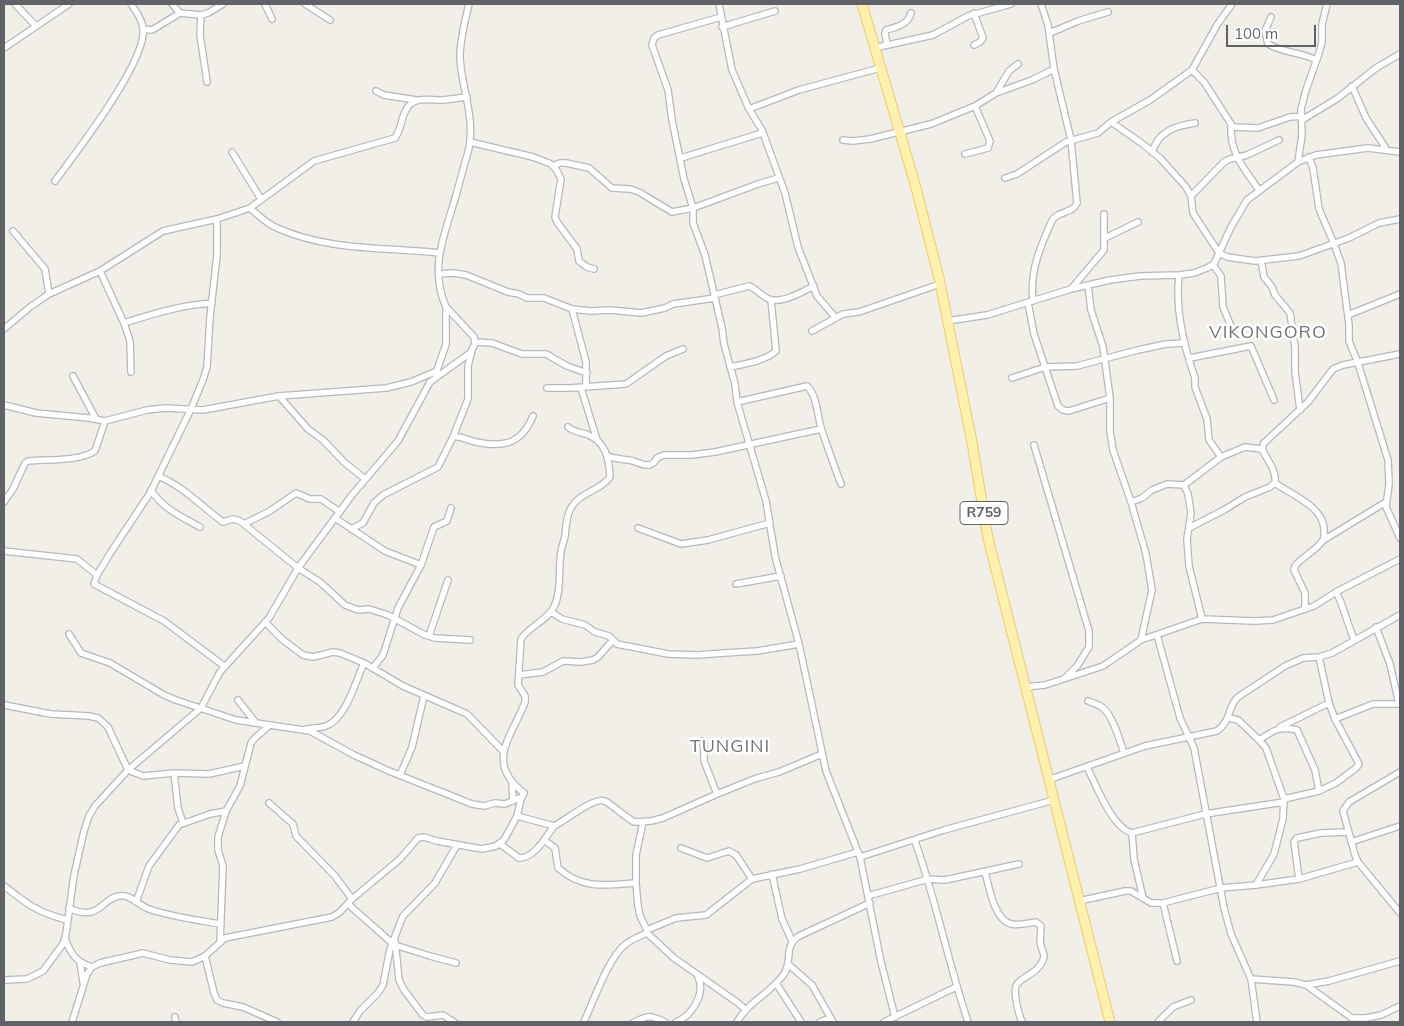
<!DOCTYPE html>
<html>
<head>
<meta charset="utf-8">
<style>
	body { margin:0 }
	#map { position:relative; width:1404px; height:1026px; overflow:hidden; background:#f1efe8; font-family:Mulish,sans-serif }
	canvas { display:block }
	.frame { position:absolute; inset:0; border:5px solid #5f6368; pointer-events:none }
	.scale { position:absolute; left:1226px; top:25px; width:90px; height:22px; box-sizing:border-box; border:2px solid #5f6368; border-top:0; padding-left:6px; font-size:15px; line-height:18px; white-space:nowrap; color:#5f6368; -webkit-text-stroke:4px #fff; paint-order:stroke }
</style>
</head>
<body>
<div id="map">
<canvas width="1404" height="1026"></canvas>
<div class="frame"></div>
<div class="scale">100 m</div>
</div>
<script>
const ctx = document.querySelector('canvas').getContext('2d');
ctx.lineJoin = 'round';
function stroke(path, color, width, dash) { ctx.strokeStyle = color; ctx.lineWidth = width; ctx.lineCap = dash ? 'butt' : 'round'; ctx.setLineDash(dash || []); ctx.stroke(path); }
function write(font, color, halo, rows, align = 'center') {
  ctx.font = font + ' Mulish,sans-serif'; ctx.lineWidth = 5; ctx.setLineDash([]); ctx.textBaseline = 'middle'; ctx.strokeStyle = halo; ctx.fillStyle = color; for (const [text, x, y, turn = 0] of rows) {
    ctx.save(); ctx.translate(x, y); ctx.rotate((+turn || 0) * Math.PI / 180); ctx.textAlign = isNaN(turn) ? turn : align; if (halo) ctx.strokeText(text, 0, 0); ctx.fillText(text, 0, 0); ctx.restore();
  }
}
const minor = new Path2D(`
	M 15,4 L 35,25
	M 172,4 L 180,13
	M 265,4 L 272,19
	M 305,4 L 330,20
	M 719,4 L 732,70 L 749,109 L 762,130 L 785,193 L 798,247 L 817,296 L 835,317
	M 201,15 L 200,35 L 207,82
	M 721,17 L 658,35 L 654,38 L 652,45 L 668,90 L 672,120 L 684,179 L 693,208 L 693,223 L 705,255 L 722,328 L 724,344 L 735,384 L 737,402 L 766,501 L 775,556 L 799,644 L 826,771 L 860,857 L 881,962 L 895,1017
	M 1271,17 L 1265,31 L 1268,44 C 1283,53 1301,52 1316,60
	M 722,27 L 775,11
	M 143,29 L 152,30 L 180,13 L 201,15 L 208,13 L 223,4
	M 1050,33 L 1078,21 L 1108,12
	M 887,45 L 885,33 L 886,30 C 896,27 908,25 911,13
	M 974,45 L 980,42 L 983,38 L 974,13
	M 4,48 L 69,4
	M 874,48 L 933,35 L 968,16 L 1011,4
	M 1192,70 L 1217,25 L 1232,4
	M 1352,86 L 1366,118 L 1387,150
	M 376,91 L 384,95 L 416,100
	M 996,93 L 1009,71 L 1018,64
	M 749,109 L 799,90 L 880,68
	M 1302,120 L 1338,98 L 1376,68 L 1400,54
	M 1111,122 L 1140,142 L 1160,158 L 1186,187 L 1191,196 L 1193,213 L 1219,253 L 1227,257 L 1255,261 L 1299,256 L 1349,238 L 1379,223 L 1400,219
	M 1231,126 C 1230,154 1244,168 1259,190
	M 843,140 L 853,141 L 870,139 L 931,124 L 975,106 L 996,93 L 1032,80 L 1054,69
	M 470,142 L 533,157 L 551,164 L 556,169 L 561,179 L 555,217 L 557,222 L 577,249 L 579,261 L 587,267 L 594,269
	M 232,152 L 261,199
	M 1152,152 C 1159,131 1175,126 1195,123
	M 965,154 L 988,148 L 990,141 L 975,106
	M 1309,157 L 1313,168 L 1319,209 L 1334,244 L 1341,263 L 1349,325 L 1349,341 L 1358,363 L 1388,460 L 1389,484 L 1386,507 L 1400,538
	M 681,158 L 762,133
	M 1298,162 L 1302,135 L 1301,109 L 1306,90 L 1319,53 L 1322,42 L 1322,24 L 1327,4
	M 553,166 L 560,163 L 566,163 L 589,168 L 612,188 L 630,189 L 639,192 L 672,212 L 693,208 L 758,184 L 778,178
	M 1005,178 L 1017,174 L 1066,142 L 1098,133 L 1111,122 L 1150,100 L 1192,70 L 1204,82 L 1233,127 L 1258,128 L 1290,117 L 1302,116
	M 55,181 C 75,154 148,60 143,28 C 142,19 136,11 131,4
	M 1191,196 L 1224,162 L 1230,159 L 1247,155 L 1279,140
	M 250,208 C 258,215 267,224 277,228 C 329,251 384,247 439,253
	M 217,219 L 217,255 L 210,317 L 207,367 L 203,380 L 191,409 L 150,493 L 111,552 L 97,575 L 94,584 L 164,621 L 224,666
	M 13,231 L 45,269 L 49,294
	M 1105,238 L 1138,222
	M 1261,260 L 1264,277 L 1272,287 L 1275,295 L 1290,313 L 1295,347 L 1295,371 L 1300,410
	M 1213,265 L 1221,276 L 1223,307 L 1233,331
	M 100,271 L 124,323 L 130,341 L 131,372
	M 439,274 L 454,273 L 466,275 L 508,292 L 519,294 L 527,298 L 544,298 L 572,309 L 591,311 L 610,310 L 641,313 L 665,308 L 673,304 L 715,298
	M 1179,275 C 1175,310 1183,344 1195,378 L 1195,387 L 1207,419 L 1209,440 L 1221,457
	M 1088,285 L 1091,310 L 1103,347 L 1110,398 L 1110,431 L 1113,450 L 1131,502 L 1146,554 L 1152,590 L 1141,640
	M 1071,289 L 1104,250 L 1104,214
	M 714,295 L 749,286 C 757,289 761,296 769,299 C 782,304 802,292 814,286
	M 1033,301 C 1030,276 1037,255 1047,232 C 1049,228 1051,221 1054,218 C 1061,211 1073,213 1077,203 L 1071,140 L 1054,69 L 1048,25 L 1041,4
	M 1028,303 L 1034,334 L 1058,406 L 1063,410 L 1069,411 L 1110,398
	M 572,309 L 586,362 L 586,387
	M 1348,315 L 1400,294
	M 947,321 L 987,315 L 1071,289 L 1110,280 L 1140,276 L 1179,275 L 1194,273 L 1207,268 L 1214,264 L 1231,227 L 1247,200 L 1298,162 L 1316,155 L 1368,148 L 1400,152
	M 124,323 C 153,314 181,305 212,303
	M 4,329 L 30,307 L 49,294 L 100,271 L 163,231 L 217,219 L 250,208 L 314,161 L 395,138 C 401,130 401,120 405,112 C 412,95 428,100 443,100 C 451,99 459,98 467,97
	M 812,331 L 843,314 L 859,312 L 940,284
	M 476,342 L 492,343 L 522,354 L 546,354 L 567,366 L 587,373
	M 1190,358 L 1251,346 L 1274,400
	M 730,367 C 744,364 765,361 776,351 L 771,300
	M 436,373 L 446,344 L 446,307
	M 73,376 L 96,419
	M 1012,378 L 1045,367 L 1077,366 L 1138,350 L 1166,344 L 1185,343
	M 547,388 L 569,388 L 626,384 L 666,356 L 683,349
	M 581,388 L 597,440
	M 279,396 L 308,429 L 323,440 L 344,462 L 365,479
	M 737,402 L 807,386 C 818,397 817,417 822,431 C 828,448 834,466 841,484
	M 4,405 L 36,413 L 89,418 L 105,421 L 147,410 L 165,408 L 203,410 L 279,396 L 386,388 L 411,382 L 437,371
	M 453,437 L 468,399 L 468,366 L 472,350
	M 1034,445 L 1089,631 L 1089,647 L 1077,666 L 1065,678
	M 608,456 C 615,459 621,459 628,460 C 639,461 650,472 657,458 L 664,455 L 691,455 L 715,452 L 821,429
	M 158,476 C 183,486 201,506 223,522 L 233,519 L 240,521 L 298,568 L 320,582 L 345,605 L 358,610 L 369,609 L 388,615 L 425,635 L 435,638 L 470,640
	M 1275,483 C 1292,495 1322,506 1324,528 C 1324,532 1325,537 1323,540 C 1318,549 1302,557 1295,566 L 1294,570 L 1305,593 L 1305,609
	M 1184,485 L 1188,494 L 1191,513 L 1187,539 L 1189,566 L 1202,619
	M 151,490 C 162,508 182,517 200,527
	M 4,502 L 13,489 L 25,463 L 28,461 C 47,459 78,462 95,451 L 105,421
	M 1131,502 L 1142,498 L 1152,490 L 1167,484 L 1184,485 L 1221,457 L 1245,447 L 1262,449
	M 335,518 L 385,551 L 421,565
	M 244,524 L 270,511 L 296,493 L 310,499 L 321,499 L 340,512
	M 638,528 L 681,544 L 708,540 L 770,523
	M 1189,528 L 1224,510 L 1245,497 L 1270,487 L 1275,483 C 1277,471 1267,460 1262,449 L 1264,443 L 1308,402 L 1333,369 L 1343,365 L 1400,354
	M 351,529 L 363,523 L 374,503 L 383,495 L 438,467 L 453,437 C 459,436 466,439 472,441 C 500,448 521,446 533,416
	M 1322,541 L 1386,502
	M 4,551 L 77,559 L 97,575
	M 736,584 L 781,576
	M 1336,592 L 1340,600 L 1354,640
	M 551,612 L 562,619 L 585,625 L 595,632 L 609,636 L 617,644 L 668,654 L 697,655 L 725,653 L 757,651 L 799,644
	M 265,622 L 283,640 L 303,655 L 313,657 L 333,652 L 340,653 L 364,663 L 403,686 L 467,714 L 503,751
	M 1376,627 L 1390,664 L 1399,704
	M 69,634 L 81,653 L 110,663 L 164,695 L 176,700 L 236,720 L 310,731 L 354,755 L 389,771 L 472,804 L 484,806 L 495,803 L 505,804 L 519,798 L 521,799 L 517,816 L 504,840 L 496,846 L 482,849 L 437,841 L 424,837 L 418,838 L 400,859 L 352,899 L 340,912 L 332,917 L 225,938 L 205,956 L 192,962 L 170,960 L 143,953 L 100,963 L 92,967 L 87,974 L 72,1022
	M 1157,635 L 1180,718 L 1194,748 L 1224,908 L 1231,934 L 1251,979 L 1257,1022
	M 429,636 L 448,580
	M 373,668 L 383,655 L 398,608 L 421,565 L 434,527 L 447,521 L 451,508
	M 519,675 L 543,672 L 563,661 L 581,662 L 593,660 L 598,657 L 613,640
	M 1025,687 L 1045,685 L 1103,666 L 1141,640 L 1202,619 L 1254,621 L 1273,620 L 1314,606 L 1336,592 L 1400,559
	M 238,700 L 256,723
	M 1088,701 C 1093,703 1100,705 1103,708 C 1113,716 1120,741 1124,753
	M 4,705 L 51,714 L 89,716 L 98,718 L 108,727 L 128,770 L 143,776 L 174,773 L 209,774 L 245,766
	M 1229,718 L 1238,720 L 1259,740 L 1266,748 L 1284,799 L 1283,819 L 1274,854 L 1256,885
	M 1335,719 L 1373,704 L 1400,704
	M 1280,727 L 1329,703
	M 307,729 C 313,728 320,728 326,726 C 346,719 356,680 364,663
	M 1259,740 C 1274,730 1280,726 1297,730 L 1315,770 L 1319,791
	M 702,741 L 704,748 L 704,761 L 717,794
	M 1087,767 C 1096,785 1112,828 1132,833 L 1205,814 L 1284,802
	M 1400,772 L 1349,802 L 1343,811 L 1355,855 L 1358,862 L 1400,913
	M 174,773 L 178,808 L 183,823
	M 400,775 L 412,747 L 424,696
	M 1048,780 L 1145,746 L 1217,731 C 1232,720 1227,707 1238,697 L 1285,666 L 1303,658 L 1319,657 L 1332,653 L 1400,615
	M 512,783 L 513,801
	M 521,799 L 524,793 C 484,762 512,737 525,702 L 525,696 L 518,685 L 521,639 C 529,626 547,621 554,607 C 562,590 558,569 561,551 C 562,546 564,541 565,536 C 566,527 566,518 570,510 C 578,492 601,491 610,477 C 609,459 606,441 586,434 C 579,432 574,432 568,427
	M 1284,799 L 1319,791 L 1336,783 L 1356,768 L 1359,764 L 1335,719 L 1329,703 L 1319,657
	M 269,803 L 293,824 L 296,836 L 335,876 L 352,899
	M 517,816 L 554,826 C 565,821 595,796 605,801 C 615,807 624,816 634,822 L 651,821 L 663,818 L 717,794 L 757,778 L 779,772 L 822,754
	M 1132,833 L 1134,859 L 1143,898
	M 544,840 L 555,848 L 558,868 C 583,890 606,885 636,883
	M 915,841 C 936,900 948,962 968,1022
	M 1351,842 L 1400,826
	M 500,844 L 519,858 C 534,859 546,837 554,826
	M 681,848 L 707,858 L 729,851 L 736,855 L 752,879
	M 860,857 L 944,830 L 1054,800
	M 985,872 C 989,886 994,920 1011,924 C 1019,926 1028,923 1036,922 L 1041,926 C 1041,932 1039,940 1041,946 C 1042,951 1046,955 1043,960 C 1038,973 1025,975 1017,984 C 1012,990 1019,1015 1022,1022
	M 772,874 L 782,919 L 792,941
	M 1299,879 L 1294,842 L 1297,838 L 1321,833 L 1348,832
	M 4,886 C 27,904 38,913 68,920
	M 868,896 L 928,879 L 945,880 L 1019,864
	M 1079,901 L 1125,891 L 1131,891 L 1151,903 L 1163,903 L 1221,888 L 1256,885 L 1299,879 L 1358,862
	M 136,902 L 149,866 L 179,825 L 210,814 L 226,811
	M 1163,903 L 1177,961
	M 348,904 L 392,943
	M 69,908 C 102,924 102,893 125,896 C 134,898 140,906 149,909 C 172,917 197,920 221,924
	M 647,930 L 676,918 L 706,915 L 752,879 L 800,869 L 858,852
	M 647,933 L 674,958 L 738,1003 L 746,1010
	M 65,938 C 70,953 76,962 92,967
	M 395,941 L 399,980 L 404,990 L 423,1015 L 427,1017 L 443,1015 L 454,1022
	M 220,942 L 223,866 L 218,850 L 218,837 L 226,811 L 240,786 L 251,743 L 255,738 L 270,725
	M 395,945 L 430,956 L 456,963
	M 205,956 L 214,993 L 217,1000 L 223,1003 L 243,1007 L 277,1022
	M 80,962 L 83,982
	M 788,964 L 812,985 L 833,1022
	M 1251,979 L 1294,982 L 1306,985 L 1329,981 L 1400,961
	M 4,980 L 27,979 L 43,971 L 63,944 L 66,934 L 74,875 L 84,831 L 89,816 L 95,806 L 128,770 L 201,708 L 220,672 L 269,618 L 298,568 L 352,495 L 398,441 L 430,382 L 470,353 L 475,344 L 474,337 L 446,307 C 429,269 444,236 455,199 C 458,188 461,177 464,166 C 466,158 470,149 470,140 C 473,111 461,85 460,57 C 460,39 465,21 469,4
	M 776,983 L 801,1022
	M 1306,985 L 1352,1018 L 1366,1018 L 1381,1015 L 1400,1006
	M 175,1017 L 176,1022
	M 353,1022 L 360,1011 L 378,993 L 383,985 L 390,949 L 403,916 L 435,883 L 457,845
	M 584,1022 C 593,1002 609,956 626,944 C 632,939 640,936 647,933 L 647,930 L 640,916 L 638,906 L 636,883 L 636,855 L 643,822
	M 634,1022 C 649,1015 650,1015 665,1022
	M 676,1022 C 692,1016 706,993 698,977
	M 737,1022 C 748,1002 771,993 784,974 C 793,960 783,947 799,936 L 870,903
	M 820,1022 L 830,1018
	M 884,1022 L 956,987
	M 1158,1022 L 1173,1007 L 1191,1000`);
const primary = new Path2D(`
	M 862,4 L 915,184 L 939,278 L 972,442 L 988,538 L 1110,1022`);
const shields = [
	[984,513,48]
];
const shieldNames = [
	["R759",984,513]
];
const quarterNames = [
	["VIKONGORO",1268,333],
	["TUNGINI",730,747]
];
stroke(minor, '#b5b8bc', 8);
stroke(primary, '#f2c960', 11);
stroke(minor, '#fff', 5.5);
stroke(primary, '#fff2af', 9);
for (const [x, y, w] of shields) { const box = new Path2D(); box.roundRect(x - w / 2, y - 11.5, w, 23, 4); ctx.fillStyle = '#fff'; ctx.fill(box); stroke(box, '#5f6368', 1); }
write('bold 14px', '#5f6368', null, shieldNames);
ctx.letterSpacing = '1px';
write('18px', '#70757a', '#fff', quarterNames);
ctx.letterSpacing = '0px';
</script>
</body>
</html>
